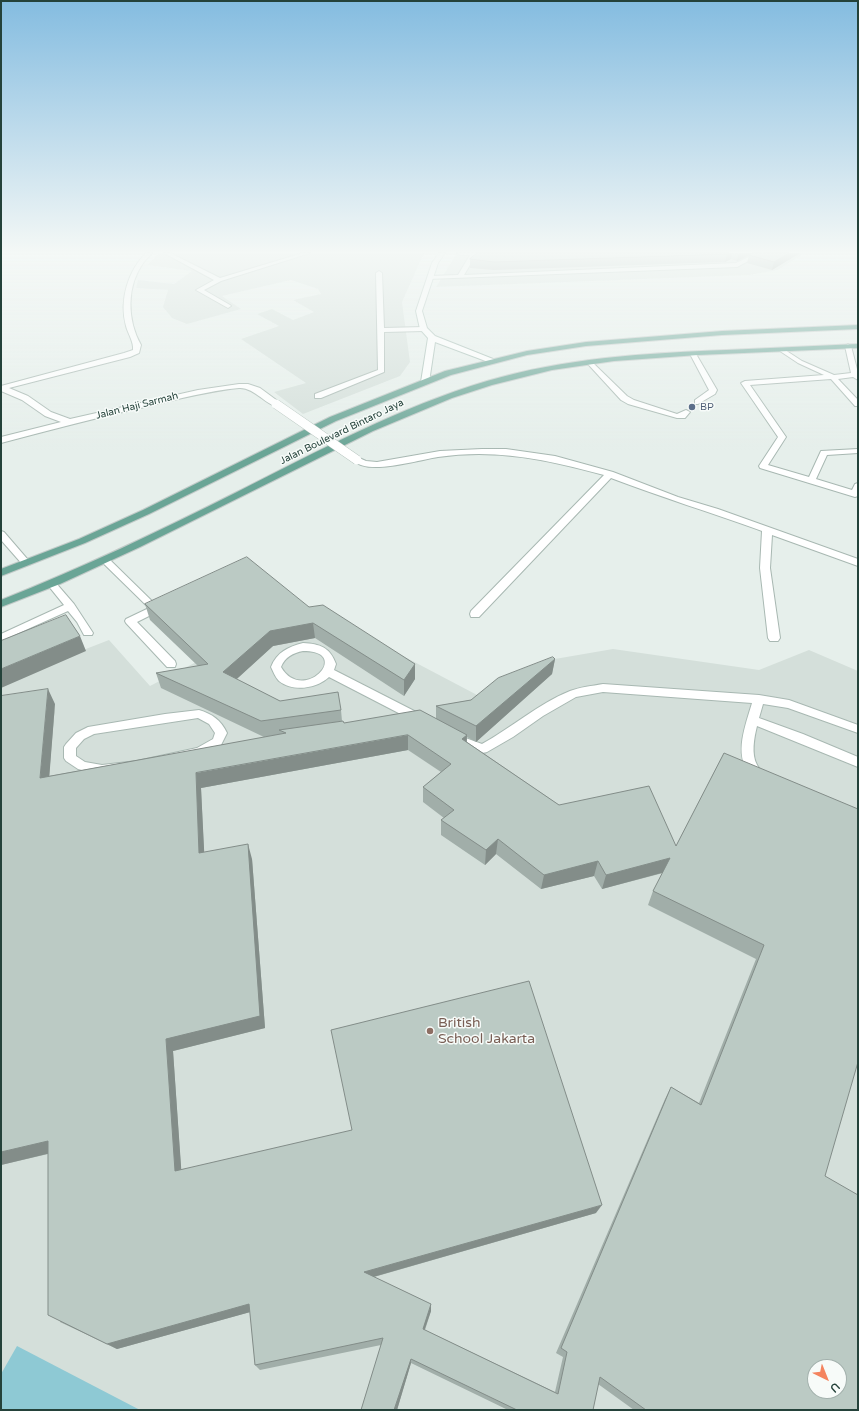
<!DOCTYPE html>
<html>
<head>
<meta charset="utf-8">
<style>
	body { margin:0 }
	#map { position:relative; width:859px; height:1411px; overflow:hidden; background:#e6efeb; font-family:"Varela Round",sans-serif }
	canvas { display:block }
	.frame { position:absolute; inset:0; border:2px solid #24423a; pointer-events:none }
	.north { position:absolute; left:807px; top:1359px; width:40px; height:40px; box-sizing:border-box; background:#f7fbf9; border:1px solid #a3b1ad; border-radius:50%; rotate:137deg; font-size:11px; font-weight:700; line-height:16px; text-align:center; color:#24423a }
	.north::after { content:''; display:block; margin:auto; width:14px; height:18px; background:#f4845f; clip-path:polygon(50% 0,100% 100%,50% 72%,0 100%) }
</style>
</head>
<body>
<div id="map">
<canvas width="859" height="1411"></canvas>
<div class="frame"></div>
<div class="north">U</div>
</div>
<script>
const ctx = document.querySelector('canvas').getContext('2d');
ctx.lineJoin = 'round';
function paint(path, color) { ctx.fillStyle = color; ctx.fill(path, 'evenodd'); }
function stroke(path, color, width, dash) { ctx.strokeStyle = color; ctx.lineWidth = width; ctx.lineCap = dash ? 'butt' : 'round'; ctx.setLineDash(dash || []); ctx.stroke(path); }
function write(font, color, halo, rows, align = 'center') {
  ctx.font = font + ' "Varela Round",sans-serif'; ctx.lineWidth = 3; ctx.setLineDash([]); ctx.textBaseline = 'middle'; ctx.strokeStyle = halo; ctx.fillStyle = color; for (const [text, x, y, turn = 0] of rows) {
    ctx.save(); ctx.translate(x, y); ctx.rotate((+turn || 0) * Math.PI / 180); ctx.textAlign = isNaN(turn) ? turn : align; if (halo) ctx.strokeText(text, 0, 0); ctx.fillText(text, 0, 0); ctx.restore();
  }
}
const built = new Path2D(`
	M 159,253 L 424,253 L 402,302 L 410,362 L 400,376 L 303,414 L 274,392 L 306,383 L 241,339 L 279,326 L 257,314 L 272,309 L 293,320 L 314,312 L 293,300 L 321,294 L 318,289 L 291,280 L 222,296 L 241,309 L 187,324 L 172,318 L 163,307 L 168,290 L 136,288 L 138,280 L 174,284 L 192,271 L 147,265 Z
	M 457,253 L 804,253 L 778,270 L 749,275 L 436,287 Z
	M 306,605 L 479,696 L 549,660 L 613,649 L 759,670 L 809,650 L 858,671 L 858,1410 L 1,1410 L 1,682 L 109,640 L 150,686 ZM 815,1367 L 839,1367 L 839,1391 L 815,1391 Z`);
const water = new Path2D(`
	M 17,1346 L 140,1410 L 1,1410 L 1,1374 Z`);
const lane = new Path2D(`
	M 164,253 L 170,253 L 220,278 L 303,253 L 310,253 L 221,281 L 204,290 L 230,305 L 231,306 L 228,308 L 196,290 L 214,280 Z
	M 457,253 L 477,253 L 464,275 L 736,263 L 757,253 L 763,253 L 737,267 L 428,279 L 428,277 L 430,276 L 458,275 L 470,255 L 460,255 Z
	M 379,271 L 382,273 L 384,328 L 424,327 L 427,329 L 424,331 L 384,332 L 384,372 L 321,398 L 315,398 L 315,394 L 378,370 L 376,273 Z
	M 848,344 L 851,346 L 858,373 L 858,380 L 853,377 L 838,379 L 858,400 L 858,406 L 855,406 L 831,379 L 750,385 L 786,437 L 768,465 L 809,477 L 821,451 L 858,449 L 858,453 L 827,455 L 816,479 L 852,490 L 855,484 L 858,483 L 858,496 L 855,497 L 760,468 L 759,466 L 778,437 L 741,383 L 745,381 L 824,375 L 798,363 L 780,351 L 779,350 L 782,348 L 802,361 L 834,375 L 851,373 L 845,346 Z
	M 693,352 L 696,354 L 717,390 L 715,394 L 698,404 L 695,404 L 695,400 L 709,390 L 690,354 Z
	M 589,360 L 591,361 L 627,396 L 634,400 L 677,414 L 686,410 L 690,412 L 685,418 L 677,418 L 628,404 L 621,400 L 587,363 L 587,361 Z
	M 1,531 L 4,532 L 29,561 L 31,563 L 29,565 L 23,565 L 1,540 Z
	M 105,557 L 108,558 L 156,605 L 162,603 L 165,604 L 167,606 L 165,608 L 137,622 L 175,661 L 176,664 L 175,667 L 167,667 L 126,623 L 125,621 L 126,619 L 149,608 L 102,562 L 100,560 Z
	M 52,581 L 55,582 L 74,604 L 93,633 L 92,635 L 84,635 L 77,622 L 68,611 L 1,641 L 1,634 L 64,605 L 47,584 Z
	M 303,643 C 320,644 330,647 336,664 L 334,670 L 424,716 L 426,719 L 424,722 L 420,723 L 416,722 L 329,677 C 316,689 293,692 279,681 C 275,677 273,671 271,667 C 277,652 288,647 303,643 ZM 303,651 C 354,651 303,705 281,667 C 285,657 293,653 303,651 Z
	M 603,684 L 759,695 L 789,700 L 858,725 L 858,733 L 788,708 L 763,704 L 759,718 L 803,734 L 858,757 L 858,767 L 757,726 C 754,738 751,754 757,765 C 759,769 763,772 765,776 L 763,779 C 757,781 754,779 750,774 C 733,755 746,724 752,703 L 603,692 L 576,697 L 543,716 L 513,737 L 487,752 C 479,755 459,748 454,740 L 456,737 L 460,736 L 482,744 C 511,728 538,704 570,691 C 580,687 592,686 603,684 Z
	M 199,710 C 212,714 221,720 227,733 L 221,745 L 204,755 L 137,771 L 102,775 L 78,769 L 66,761 L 64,758 L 64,747 L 66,744 L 76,733 L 88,727 L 165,714 ZM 198,718 L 209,724 L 215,733 L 213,739 L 197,748 L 137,761 L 102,765 L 85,762 L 76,756 L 76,748 L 84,739 L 94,734 Z`);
const street = new Path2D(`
	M 146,253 L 152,253 C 150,256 146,259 144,262 C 126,286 127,320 141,345 L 139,353 L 130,357 L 9,388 L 28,396 L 51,412 L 70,419 L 198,390 L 239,384 L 248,384 L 260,388 L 279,402 L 279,406 C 268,408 255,387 239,388 C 208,391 178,399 149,406 C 99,417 50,430 1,443 L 1,437 L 61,422 L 45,416 L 22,400 L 1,391 L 1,386 L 124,353 L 133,350 C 134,342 128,334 126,326 C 119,300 128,271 146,253 Z
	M 482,449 L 506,449 L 555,456 L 613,472 L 678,497 L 718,509 L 858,559 L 858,566 L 772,535 L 770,568 L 780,638 L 778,641 L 770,641 L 768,638 L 760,568 L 762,531 C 712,513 661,497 611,478 L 479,617 L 471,617 L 470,614 L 471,611 L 604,475 C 549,460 496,448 438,457 C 418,460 367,476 353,460 L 357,457 L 366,461 L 377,462 L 440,451 Z`);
const secondary = new Path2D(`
	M 439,253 L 445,253 L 438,263 L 422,311 L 427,328 L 435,336 L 498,361 L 494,363 L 491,363 L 435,342 L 429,382 L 425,384 L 421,382 L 428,338 L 420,329 L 416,311 L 432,263 Z`);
const primary = new Path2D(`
	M 858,325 L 858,329 L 722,335 L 586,346 L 527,355 L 451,375 L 336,421 L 149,514 L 85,543 L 1,576 L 1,569 L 79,539 L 143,510 L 330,417 L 445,371 L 527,351 L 586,342 L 722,331 Z
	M 858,344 L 858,348 L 698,355 L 614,361 L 552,370 L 492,385 L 452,398 L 373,431 L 140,547 L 60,584 L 1,607 L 1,600 C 82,568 160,531 237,492 C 318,451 400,407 487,381 C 565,358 645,353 726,350 C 770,348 814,346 858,344 Z`);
const streetBridge = new Path2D(`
	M 276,404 L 357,460`);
const wall = new Path2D(`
	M 477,253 L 800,253 L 772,270 L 747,263 L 749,255 L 737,261 L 731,259 L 725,262 L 494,270 L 470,268 L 470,259 Z
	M 145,604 L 309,607 L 415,664 L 415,679 L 404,696 L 315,638 L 273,646 L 236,679 L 280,701 L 341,710 L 342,721 L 344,723 L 436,719 L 436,706 L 471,700 L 555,659 L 552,674 L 476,742 L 467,737 L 467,742 L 559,805 L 676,846 L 724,753 L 825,1176 L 858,1410 L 634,1410 L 598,1384 L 593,1410 L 508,1410 L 411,1363 L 397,1410 L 361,1410 L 381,1345 L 260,1370 L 255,1365 L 250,1312 L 117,1349 L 60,1322 L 48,1154 L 1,1165 L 55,704 L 49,776 L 277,735 L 264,737 L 161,688 L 156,673 L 198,666 L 150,620 ZM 408,750 L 441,772 L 423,787 L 423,802 L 444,818 L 441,820 L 441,835 L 485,865 L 496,854 L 541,889 L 594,876 L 602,889 L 663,873 L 653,891 L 648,905 L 756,959 L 699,1103 L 671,1087 L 665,1099 L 556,1353 L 563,1357 L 555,1392 L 425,1330 L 431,1311 L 431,1304 L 374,1277 L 596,1213 L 181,1169 L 173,1051 L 265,1028 L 252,859 L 204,853 L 201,788 Z`);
const shadedWall = new Path2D(`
	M 729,253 L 732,253 L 731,259 L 725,262 L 727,254 Z
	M 739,253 L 754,253 L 737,261 Z
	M 789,253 L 800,253 L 772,270 L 774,262 Z
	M 313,623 L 315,638 L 273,646 L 227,688 L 223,672 L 270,631 Z
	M 80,636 L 86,651 L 1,688 L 1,669 Z
	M 555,659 L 552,674 L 476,742 L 476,726 Z
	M 415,664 L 415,679 L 404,696 L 404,680 Z
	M 48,689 L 55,704 L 48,793 L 40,778 Z
	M 408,735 L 408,750 L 201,788 L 205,868 L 199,853 L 196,773 Z
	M 467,735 L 466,750 L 462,739 Z
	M 498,839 L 496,854 L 485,865 L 486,850 Z
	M 248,844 L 252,859 L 265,1028 L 173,1051 L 182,1180 L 175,1171 L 166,1039 Z
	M 670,858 L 665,872 L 602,889 L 606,875 Z
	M 598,861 L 594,876 L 541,889 L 544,875 Z
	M 48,1141 L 59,1151 L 1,1165 L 1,1152 Z
	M 602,1205 L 596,1213 L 366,1279 L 364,1272 Z
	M 249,1304 L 254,1311 L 117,1349 L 107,1344 Z
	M 431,1304 L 431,1311 L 423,1334 L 423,1329 Z
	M 411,1359 L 411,1363 L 397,1410 L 394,1410 Z`);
const building = new Path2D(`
	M 477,253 L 729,253 L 727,254 L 494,262 L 470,259 Z
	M 753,253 L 789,253 L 774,262 L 749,255 Z
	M 247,557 L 309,607 L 323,605 L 415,664 L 404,680 L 313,623 L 270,631 L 223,672 L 280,701 L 338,692 L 341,710 L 261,721 L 156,673 L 208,664 L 145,604 Z
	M 66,615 L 80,636 L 1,669 L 1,641 Z
	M 553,657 L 555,659 L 476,726 L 436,706 L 471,700 L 498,678 Z
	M 48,689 L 40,778 L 286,733 L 279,730 L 343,721 L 344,723 L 420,710 L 467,735 L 462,739 L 559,805 L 649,786 L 676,846 L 724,753 L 858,809 L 858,1062 L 825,1176 L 858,1195 L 858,1410 L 646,1410 L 600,1377 L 593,1410 L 517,1410 L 411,1359 L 394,1410 L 361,1410 L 383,1338 L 255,1365 L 249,1304 L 107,1344 L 48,1315 L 48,1141 L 1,1152 L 1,696 ZM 408,735 L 451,764 L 423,787 L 454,810 L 441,820 L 486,850 L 498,839 L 544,875 L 598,861 L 606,875 L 670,858 L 653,891 L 764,945 L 701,1105 L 671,1087 L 561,1348 L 567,1352 L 558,1394 L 423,1329 L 431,1304 L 364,1272 L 602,1205 L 529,981 L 331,1030 L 352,1130 L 175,1171 L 166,1039 L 260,1016 L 248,844 L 199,853 L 196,773 ZM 815,1367 L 839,1367 L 839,1391 L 815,1391 Z`);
const markers = [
	[692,407,4,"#5c6f8a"],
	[430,1031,4,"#8d6e63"]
];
const farStreetnames = [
	["Jalan Haji Sarmah",137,406,-14],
	["Jalan Boulevard Bintaro Jaya",342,432,-26]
];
const farServicenames = [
	["BP",700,407]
];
const nearEducationnames = [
	["British",438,1023],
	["School Jakarta",438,1039]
];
paint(built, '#d4dfda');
paint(water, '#8ec9d4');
stroke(lane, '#a8b8b2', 2);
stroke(street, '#a8b8b2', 2);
stroke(secondary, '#a4bbb3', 2);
stroke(primary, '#c2cac8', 2);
paint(lane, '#fff');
paint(street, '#fff');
paint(secondary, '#fff');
paint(primary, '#6aa596');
stroke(streetBridge, '#a8b8b2', 10, []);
stroke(streetBridge, '#fff', 9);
paint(wall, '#a1aea9');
paint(shadedWall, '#838d89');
paint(building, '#bbcac4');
stroke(building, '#838d89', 1);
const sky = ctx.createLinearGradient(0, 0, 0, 450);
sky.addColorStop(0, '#84bce0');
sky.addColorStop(0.56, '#f4f8f6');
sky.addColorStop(1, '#f4f8f600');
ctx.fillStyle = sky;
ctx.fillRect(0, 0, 859, 450);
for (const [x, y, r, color] of markers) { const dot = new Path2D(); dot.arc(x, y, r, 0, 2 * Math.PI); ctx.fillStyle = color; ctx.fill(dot); stroke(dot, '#f7fbf9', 1.5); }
write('10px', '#24423a', '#f7fbf9', farStreetnames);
write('10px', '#4e5e75', '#f7fbf9', farServicenames, 'left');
write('14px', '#785e54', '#f7fbf9', nearEducationnames, 'left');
</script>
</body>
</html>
